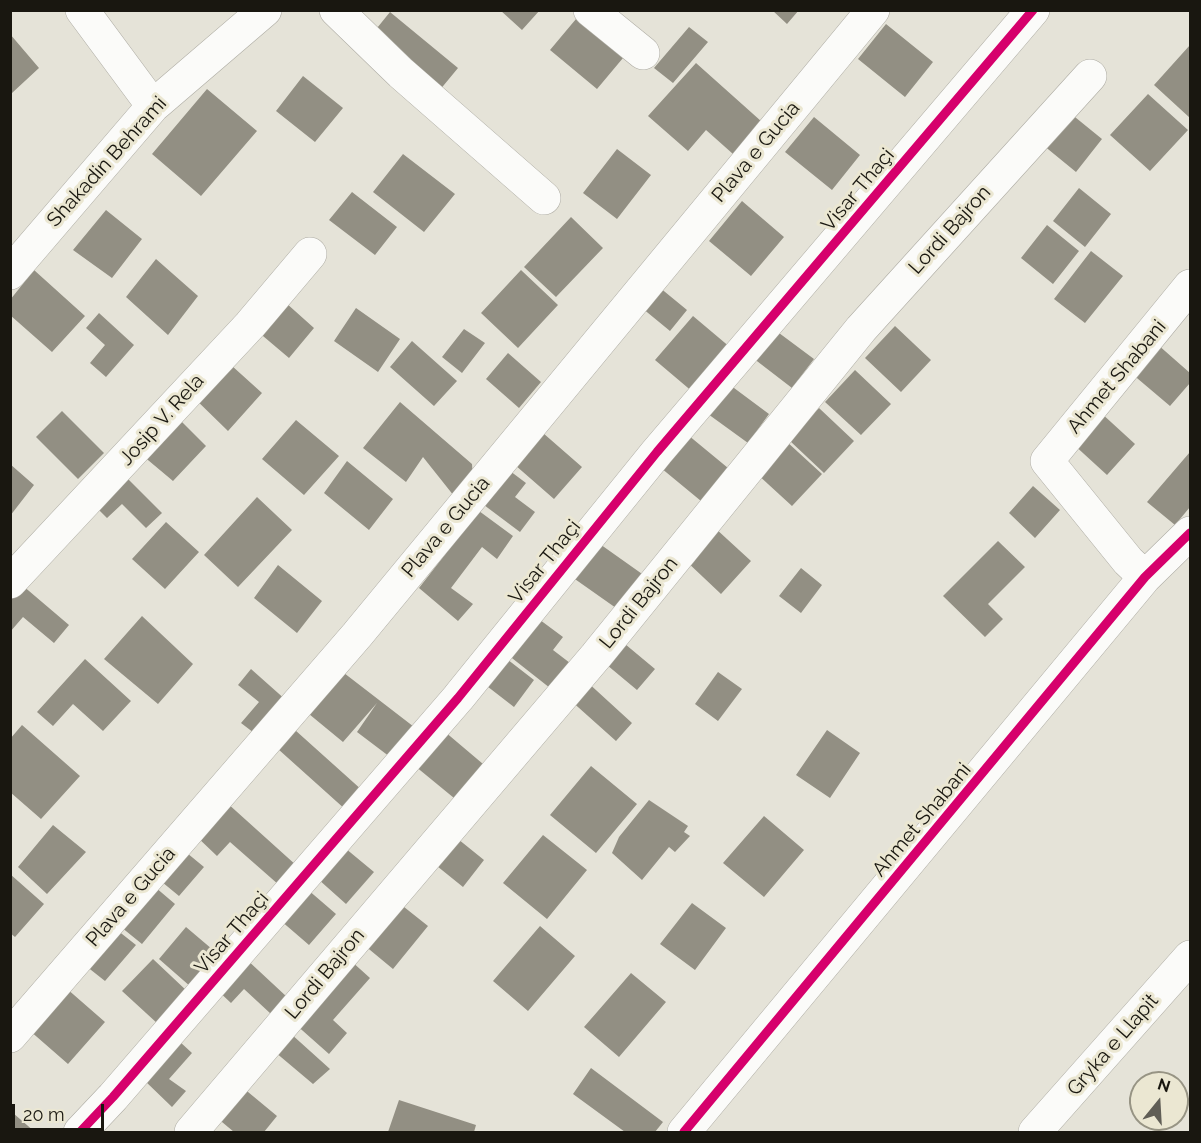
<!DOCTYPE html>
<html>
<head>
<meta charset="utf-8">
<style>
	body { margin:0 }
	#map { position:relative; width:1201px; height:1143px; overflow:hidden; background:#e5e3d8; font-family:Raleway,sans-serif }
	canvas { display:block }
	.frame { position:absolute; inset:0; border:12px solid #191710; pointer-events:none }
	.north { position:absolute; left:1129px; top:1071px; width:60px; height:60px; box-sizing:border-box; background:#ebe7d2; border:2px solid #979484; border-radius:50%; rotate:18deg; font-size:16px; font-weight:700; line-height:24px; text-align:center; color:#191710 }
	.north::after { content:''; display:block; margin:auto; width:21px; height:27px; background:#605e56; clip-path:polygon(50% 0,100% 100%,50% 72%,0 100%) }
	.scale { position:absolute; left:12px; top:1104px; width:92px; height:27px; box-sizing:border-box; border:3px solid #191710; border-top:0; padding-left:8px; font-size:18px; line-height:21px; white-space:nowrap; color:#191710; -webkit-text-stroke:4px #ebe7d2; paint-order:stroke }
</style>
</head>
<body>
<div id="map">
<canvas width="1201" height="1143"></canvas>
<div class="frame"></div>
<div class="north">N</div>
<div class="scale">20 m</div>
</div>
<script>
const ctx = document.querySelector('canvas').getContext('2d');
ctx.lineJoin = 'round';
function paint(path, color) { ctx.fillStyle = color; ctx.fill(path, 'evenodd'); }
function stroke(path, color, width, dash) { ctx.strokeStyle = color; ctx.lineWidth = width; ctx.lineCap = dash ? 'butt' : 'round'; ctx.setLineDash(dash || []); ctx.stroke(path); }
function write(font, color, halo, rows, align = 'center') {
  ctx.font = font + ' Raleway,sans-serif'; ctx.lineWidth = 6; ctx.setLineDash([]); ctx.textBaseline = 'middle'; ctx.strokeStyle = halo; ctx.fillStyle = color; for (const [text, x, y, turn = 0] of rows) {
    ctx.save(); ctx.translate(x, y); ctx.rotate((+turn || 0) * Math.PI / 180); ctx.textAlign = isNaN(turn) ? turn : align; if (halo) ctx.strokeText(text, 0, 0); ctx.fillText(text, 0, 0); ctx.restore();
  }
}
const building = new Path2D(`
	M 500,10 L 540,10 L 522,30 Z
	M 772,10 L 799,10 L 787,24 Z
	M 390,12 L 458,68 L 439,91 L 373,33 Z
	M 576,19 L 623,58 L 597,89 L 550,50 Z
	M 886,24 L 933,62 L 905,97 L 858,59 Z
	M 689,27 L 708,42 L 673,83 L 654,68 Z
	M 10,34 L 39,68 L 12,93 L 10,92 Z
	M 1190,45 L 1190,118 L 1154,85 Z
	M 696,63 L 771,130 L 742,162 L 706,130 L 688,151 L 648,116 Z
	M 303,76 L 343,108 L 315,142 L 276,111 Z
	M 207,89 L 257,131 L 201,196 L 152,154 Z
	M 1148,94 L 1188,130 L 1150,171 L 1110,135 Z
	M 1070,113 L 1102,139 L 1076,172 L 1043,145 Z
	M 814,117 L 860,155 L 832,190 L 785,152 Z
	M 617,149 L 651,175 L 617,219 L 583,193 Z
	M 403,154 L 455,194 L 424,232 L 373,192 Z
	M 1079,188 L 1111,214 L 1085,247 L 1053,221 Z
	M 352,192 L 397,227 L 375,255 L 329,220 Z
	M 742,201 L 784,237 L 751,276 L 709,241 Z
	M 106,210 L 142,239 L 112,278 L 73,250 Z
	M 571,217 L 603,248 L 556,297 L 524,267 Z
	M 1047,225 L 1079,251 L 1053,284 L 1021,258 Z
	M 1091,251 L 1123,276 L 1085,323 L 1054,299 Z
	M 156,259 L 198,296 L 168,335 L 126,297 Z
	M 34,270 L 85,316 L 52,352 L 10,315 L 10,300 Z
	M 521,270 L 558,305 L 518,348 L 481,313 Z
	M 659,287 L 687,310 L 670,331 L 642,308 Z
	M 276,294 L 314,328 L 289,358 L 250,325 Z
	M 356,308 L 400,339 L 378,372 L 334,341 Z
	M 99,313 L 134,345 L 106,377 L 90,363 L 105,345 L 86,328 Z
	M 693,316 L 731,348 L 694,393 L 655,360 Z
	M 895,326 L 931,360 L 901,392 L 865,358 Z
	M 464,329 L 485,343 L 462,373 L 442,357 Z
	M 775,330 L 814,359 L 792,388 L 753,358 Z
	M 412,341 L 457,381 L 434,406 L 390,367 Z
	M 1157,344 L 1190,373 L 1190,383 L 1170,406 L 1131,373 Z
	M 508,353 L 541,382 L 519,408 L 486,379 Z
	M 221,356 L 262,393 L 228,431 L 188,392 Z
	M 855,370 L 891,404 L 861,435 L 825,402 Z
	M 730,385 L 769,414 L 748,443 L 708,414 Z
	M 400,402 L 472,464 L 473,479 L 454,496 L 423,457 L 406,482 L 363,448 Z
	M 819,408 L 854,441 L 824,473 L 789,440 Z
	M 62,411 L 104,453 L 78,479 L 36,437 Z
	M 171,411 L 206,446 L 173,481 L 136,450 Z
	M 1100,412 L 1135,444 L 1107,475 L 1072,443 Z
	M 296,420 L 339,456 L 304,495 L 262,459 Z
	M 543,433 L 582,467 L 554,499 L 515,465 Z
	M 688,435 L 728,468 L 701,501 L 661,468 Z
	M 786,441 L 822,474 L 792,506 L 756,473 Z
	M 1190,452 L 1190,507 L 1175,525 L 1147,502 Z
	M 347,461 L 393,499 L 369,530 L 324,493 Z
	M 10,464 L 34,485 L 10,516 Z
	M 510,471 L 526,483 L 515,497 L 535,512 L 520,532 L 484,505 Z
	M 123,474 L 162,513 L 146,528 L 122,504 L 107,518 L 93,504 Z
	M 1033,486 L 1060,510 L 1035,538 L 1009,513 Z
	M 257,497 L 292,530 L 238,587 L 204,555 Z
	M 479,511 L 513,536 L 497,559 L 482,547 L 451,588 L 473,604 L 458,621 L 419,588 Z
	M 166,522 L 199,552 L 165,589 L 132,559 Z
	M 715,528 L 751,561 L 721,594 L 685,560 Z
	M 998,541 L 1025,567 L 988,604 L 1003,619 L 985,637 L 943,596 Z
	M 597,542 L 645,576 L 616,608 L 572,577 Z
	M 278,565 L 322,601 L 297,633 L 254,598 Z
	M 801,568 L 822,585 L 801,613 L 779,596 Z
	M 22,585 L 69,625 L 54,643 L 23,617 L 10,632 L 10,598 Z
	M 532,614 L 563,637 L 553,650 L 570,663 L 550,688 L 503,651 Z
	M 142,616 L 193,664 L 158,704 L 104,659 Z
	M 619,639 L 655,669 L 637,690 L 601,660 Z
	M 503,656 L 534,680 L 514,707 L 483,683 Z
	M 85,659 L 131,701 L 103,731 L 73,704 L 53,726 L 37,712 Z
	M 251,669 L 287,701 L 258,736 L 241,723 L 259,702 L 238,685 Z
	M 718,672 L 742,689 L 718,721 L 695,704 Z
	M 344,673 L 418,730 L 394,760 L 357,732 L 377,703 L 343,742 L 309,714 Z
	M 585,680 L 632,723 L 616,741 L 569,699 Z
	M 22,725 L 80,776 L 41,819 L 10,792 L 10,739 Z
	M 295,730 L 363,791 L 346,810 L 278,749 Z
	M 827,730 L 860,753 L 830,798 L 796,775 Z
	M 444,731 L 483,764 L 454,798 L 415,766 Z
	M 591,766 L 637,804 L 596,853 L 550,815 Z
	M 649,800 L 688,826 L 684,832 L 690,836 L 675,852 L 669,847 L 642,880 L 612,853 L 619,837 Z
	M 226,802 L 297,866 L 279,885 L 230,842 L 217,856 L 195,835 Z
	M 764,816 L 804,850 L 764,897 L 723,863 Z
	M 53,825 L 86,852 L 47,894 L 18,867 Z
	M 453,835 L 484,860 L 463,887 L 432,862 Z
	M 543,835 L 587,870 L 547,919 L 503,883 Z
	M 345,848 L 374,872 L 346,904 L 318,879 Z
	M 187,853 L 204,867 L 179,896 L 162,882 Z
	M 10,874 L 44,904 L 15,937 L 10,933 Z
	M 155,887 L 175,904 L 142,944 L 121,927 Z
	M 307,889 L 336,914 L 309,945 L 280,920 Z
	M 399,903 L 428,926 L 393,969 L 364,945 Z
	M 692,903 L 726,928 L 695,970 L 660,944 Z
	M 540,926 L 575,956 L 528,1011 L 493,981 Z
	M 186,927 L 219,955 L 191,987 L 159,959 Z
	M 117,930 L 136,945 L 105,981 L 86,966 Z
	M 244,957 L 287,997 L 271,1014 L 244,989 L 231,1003 L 215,988 Z
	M 153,959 L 188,992 L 158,1024 L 122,991 Z
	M 350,960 L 370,978 L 333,1020 L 347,1033 L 329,1054 L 294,1023 Z
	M 631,973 L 666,1002 L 619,1057 L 584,1027 Z
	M 66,988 L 105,1022 L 68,1064 L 29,1030 Z
	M 290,1033 L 330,1069 L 313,1084 L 275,1052 Z
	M 179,1041 L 192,1053 L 169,1079 L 186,1091 L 172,1107 L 144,1080 Z
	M 591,1068 L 663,1122 L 655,1132 L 625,1132 L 573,1094 Z
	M 242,1087 L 277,1116 L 264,1132 L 234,1132 L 216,1117 Z
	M 399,1100 L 476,1125 L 474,1132 L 388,1132 Z
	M 13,1113 L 35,1132 L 10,1132 L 10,1115 Z`);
const minor = new Path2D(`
	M 82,10 L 153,106
	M 336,10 L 401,73 L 544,198
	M 590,10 L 643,53
	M 10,273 L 153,106 L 265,10
	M 1145,577 L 1128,561 L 1047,461 L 1190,286
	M 10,582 L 250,325 L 310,254
	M 10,1036 L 357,635 L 873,10
	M 80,1132 L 113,1097 L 458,698 L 657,452 L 1033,10
	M 191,1132 L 596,656 L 861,329 L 1090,76
	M 684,1132 L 1145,577 L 1190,533
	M 1035,1132 L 1190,957`);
const cycleway = new Path2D(`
	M 80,1132 L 113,1097 L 458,698 L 657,452 L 1033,10
	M 684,1132 L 1145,577 L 1190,533`);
const streetNames = [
	["Plava e Gucia",756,152,-50],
	["Shakadin Behrami",107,162,-48],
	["Visar Thaçi",858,190,-50],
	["Lordi Bajron",950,230,-48],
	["Ahmet Shabani",1117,377,-50],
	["Josip V. Rela",162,420,-48],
	["Plava e Gucia",446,527,-50],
	["Visar Thaçi",545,562,-51],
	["Lordi Bajron",639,603,-51],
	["Ahmet Shabani",922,820,-50],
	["Plava e Gucia",131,897,-49],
	["Visar Thaçi",232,933,-49],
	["Lordi Bajron",325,974,-50],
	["Gryka e Llapit",1113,1045,-49]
];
paint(building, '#928f83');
stroke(minor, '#adaba3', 34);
stroke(minor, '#fbfbf9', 33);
stroke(cycleway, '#d6006c', 9);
write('20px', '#191710', '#ebe7d2', streetNames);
</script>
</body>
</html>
